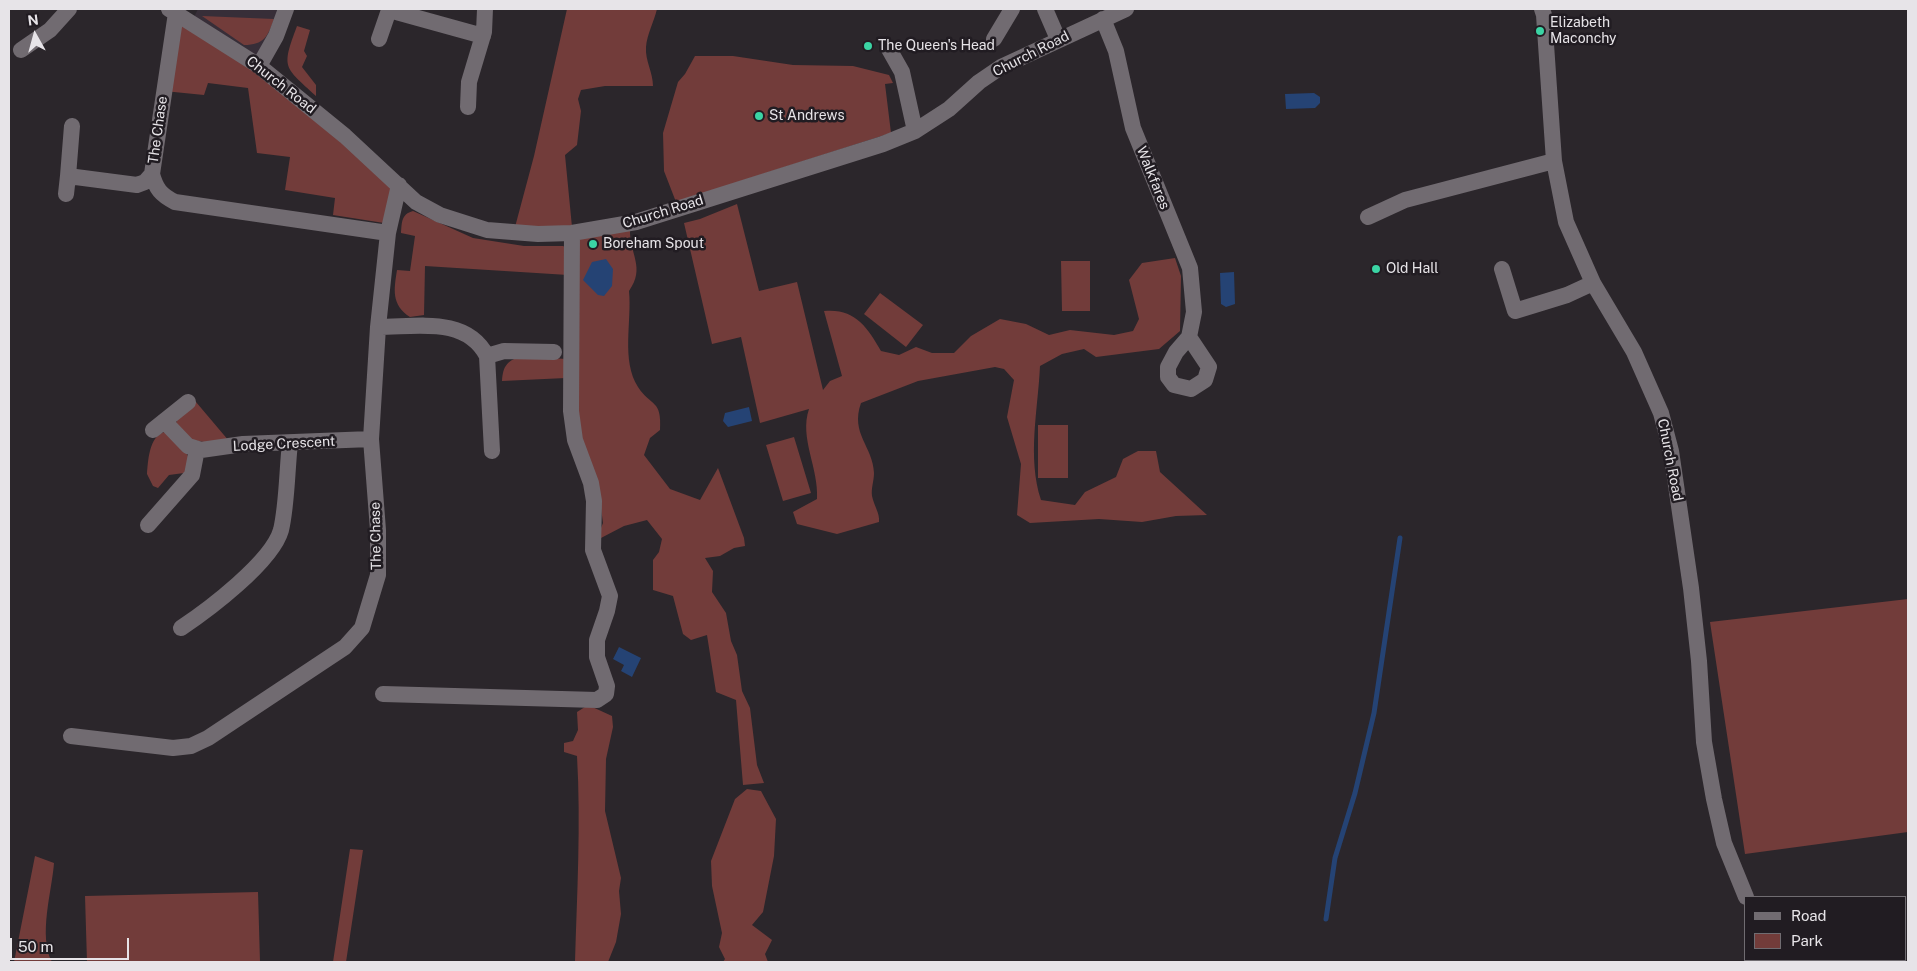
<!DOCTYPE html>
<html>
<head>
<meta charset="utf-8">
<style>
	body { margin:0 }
	#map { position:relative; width:1917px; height:971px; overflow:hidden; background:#2b262b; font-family:"Public Sans",sans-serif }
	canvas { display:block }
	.frame { position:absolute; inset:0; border:10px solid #e7e4e8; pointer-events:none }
	.legend { position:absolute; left:1744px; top:896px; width:162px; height:65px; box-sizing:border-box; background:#211c22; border:1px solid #706c71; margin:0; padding:6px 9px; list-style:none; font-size:15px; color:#e7e4e8 }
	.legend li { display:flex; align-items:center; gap:10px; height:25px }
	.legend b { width:25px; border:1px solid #706c71 }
	.north { position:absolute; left:10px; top:10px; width:50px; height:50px; -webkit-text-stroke:4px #211c22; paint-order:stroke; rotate:353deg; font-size:14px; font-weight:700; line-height:20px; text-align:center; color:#e7e4e8 }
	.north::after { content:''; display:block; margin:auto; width:18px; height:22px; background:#e7e4e8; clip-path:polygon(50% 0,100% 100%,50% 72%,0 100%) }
	.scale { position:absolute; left:10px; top:938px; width:119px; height:22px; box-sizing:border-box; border:2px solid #e7e4e8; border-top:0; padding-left:6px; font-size:15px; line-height:18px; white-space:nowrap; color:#e7e4e8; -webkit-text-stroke:4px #211c22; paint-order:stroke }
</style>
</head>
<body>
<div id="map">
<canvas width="1917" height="971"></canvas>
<div class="frame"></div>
<ul class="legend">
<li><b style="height:6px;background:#716b71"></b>Road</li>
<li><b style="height:14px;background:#723c3a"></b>Park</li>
</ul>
<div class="north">N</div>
<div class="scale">50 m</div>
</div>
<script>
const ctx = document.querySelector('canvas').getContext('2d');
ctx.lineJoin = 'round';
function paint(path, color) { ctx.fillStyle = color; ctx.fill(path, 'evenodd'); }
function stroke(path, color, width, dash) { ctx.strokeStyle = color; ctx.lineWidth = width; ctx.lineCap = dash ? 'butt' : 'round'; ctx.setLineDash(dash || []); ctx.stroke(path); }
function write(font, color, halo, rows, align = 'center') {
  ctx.font = font + ' "Public Sans",sans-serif'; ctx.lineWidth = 5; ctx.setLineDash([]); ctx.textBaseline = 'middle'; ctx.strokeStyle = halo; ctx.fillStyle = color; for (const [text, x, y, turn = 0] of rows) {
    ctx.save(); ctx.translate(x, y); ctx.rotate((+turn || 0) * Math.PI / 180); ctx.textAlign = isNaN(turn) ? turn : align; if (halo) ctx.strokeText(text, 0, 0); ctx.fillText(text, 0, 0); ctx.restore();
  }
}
const built = new Path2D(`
	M 198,9 L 284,9 L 258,59 L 194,17 Z`);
const green = new Path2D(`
	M 567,9 L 657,9 C 654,22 647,34 646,47 C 645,61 653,72 653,86 L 605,86 L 581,90 L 578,99 L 581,111 L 577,145 L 565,155 L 572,227 L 515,227 L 534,156 Z
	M 176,13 L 259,66 L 399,185 L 384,223 L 333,215 L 335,198 L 285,190 L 290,157 L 257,153 L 248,88 L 208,83 L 204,95 L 164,91 Z
	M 202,16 L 274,19 C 268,36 264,45 244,45 Z
	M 297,26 L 310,30 L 304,51 L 307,56 L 302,67 L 316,85 L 316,96 C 284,66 281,69 297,26 Z
	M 695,56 L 733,56 L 793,65 L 853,66 L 889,75 L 893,83 L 885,84 L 891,133 L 676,202 L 664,171 L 663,133 L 678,82 L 685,74 Z
	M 737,204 L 759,291 L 797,282 L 823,390 L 830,381 L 842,376 L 824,311 C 854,308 867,326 881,351 L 899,355 L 916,347 L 932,353 L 954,353 L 971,336 L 1000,319 L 1026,324 L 1049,335 L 1070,330 L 1114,335 L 1133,331 L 1139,319 L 1129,280 L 1142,263 L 1175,258 L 1181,276 L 1180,331 L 1159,349 L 1096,357 L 1084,349 L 1062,354 L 1040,366 C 1038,410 1027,457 1041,500 L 1075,505 L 1085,492 L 1116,477 L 1123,459 L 1138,451 L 1156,451 L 1160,472 L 1207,515 L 1176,516 L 1142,522 L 1099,519 L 1030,523 L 1017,515 L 1021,464 L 1007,417 L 1014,380 L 1004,369 L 995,367 L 918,381 L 861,403 C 850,434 873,446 874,473 C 874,481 871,488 872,496 C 874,506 880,513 879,522 L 837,534 L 797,524 L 793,512 L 817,499 C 819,468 799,438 809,409 L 760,423 L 741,337 L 712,344 L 684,223 L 700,219 Z
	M 413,211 L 473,238 L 524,246 L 563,246 L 567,248 L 568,275 L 425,266 L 424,315 L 410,317 C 391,305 394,289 397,270 L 410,271 L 415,236 L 401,233 C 402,223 401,214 413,211 Z
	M 630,229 C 629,254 646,267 629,291 C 632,322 621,360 638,387 C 651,407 662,399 660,430 L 650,438 L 644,455 L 670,489 L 700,500 L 718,468 L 744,538 L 745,546 L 734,548 L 720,556 L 705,558 L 713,571 L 712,592 L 726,613 L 731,641 L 737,655 L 742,691 L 750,708 L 757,765 L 764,783 L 743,785 L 736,700 L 716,692 L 707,635 L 691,640 L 683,634 L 673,596 L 653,590 L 653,560 L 659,552 L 662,539 L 647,520 L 624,526 L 601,538 L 599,533 L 603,523 L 598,486 L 578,438 L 576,239 Z
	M 1061,261 L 1090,261 L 1090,311 L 1062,311 Z
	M 880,293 L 923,325 L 906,347 L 864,314 Z
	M 523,356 L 566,359 L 566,378 L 502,381 C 503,366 507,360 523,356 Z
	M 196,402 L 229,441 L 210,443 L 192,440 L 176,423 L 178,417 Z
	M 1038,425 L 1068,425 L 1068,478 L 1038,478 Z
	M 164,432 L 167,433 L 186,452 L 191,463 L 184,473 L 169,475 L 158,488 L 153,486 L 147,474 C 148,461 149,437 164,432 Z
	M 794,437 L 811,493 L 783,501 L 766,445 Z
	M 1908,599 L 1908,832 L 1745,854 L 1710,622 Z
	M 588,705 L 612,716 L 613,727 L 606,759 L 605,811 L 621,878 L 619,891 L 621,914 L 616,942 L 608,962 L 575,962 C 577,894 581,825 577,756 L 564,752 L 564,743 L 573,741 L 578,730 L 577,712 Z
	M 747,789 L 761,791 L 776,819 L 774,856 L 763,912 L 752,925 L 772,940 L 765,954 L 768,962 L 723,962 L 725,959 L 719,947 L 722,933 L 712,886 L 711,861 L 735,799 Z
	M 350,849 L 363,850 L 346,962 L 333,962 Z
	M 35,856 L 54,863 C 52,891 38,936 52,962 L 14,962 Z
	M 258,892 L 260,962 L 87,962 L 85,896 Z`);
const water = new Path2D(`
	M 1314,93 L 1320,97 L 1320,103 L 1315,108 L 1286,109 L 1285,94 Z
	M 606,259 L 613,269 L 612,286 L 604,296 L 598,295 L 583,280 L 592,262 Z
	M 1234,272 L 1235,304 L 1226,307 L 1221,304 L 1220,273 Z
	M 749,407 L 752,421 L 728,427 L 723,421 L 725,413 Z
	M 619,647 L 641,658 L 632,677 L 621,671 L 624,665 L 613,659 Z`);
const stream = new Path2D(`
	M 1326,919 L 1335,858 L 1355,793 L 1374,713 L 1400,538`);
const minor = new Path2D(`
	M 169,9 L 259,66 L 345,136 L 416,202 L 440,215 L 487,230 L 538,234 L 572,233 L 636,222 L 883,144 L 915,131 L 949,109 L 979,82 L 1001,67 L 1126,9
	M 1045,9 L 1058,39
	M 1542,9 L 1544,15 L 1554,161 L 1566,222 L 1593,283 L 1634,352 L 1661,413 L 1671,451 L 1691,588 L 1699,661 L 1704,742 L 1714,799 L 1724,843 L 1746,897
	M 1103,19 L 1116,51 L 1133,128 L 1190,268 L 1194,312 L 1189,337 L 1176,352 L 1168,367 L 1168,377 L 1174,385 L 1191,389 L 1205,380 L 1209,367 L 1189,337
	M 379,39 L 389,10 L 483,36
	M 994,39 L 1012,9
	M 889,49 L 902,72 L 915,131
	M 21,50 L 50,30 L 69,9
	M 259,66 L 276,36 L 286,9
	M 468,107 L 469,82 L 484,32 L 485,9
	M 72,126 L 68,176 L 137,185 L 145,182 L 152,174
	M 66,194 L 68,176
	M 1368,217 L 1405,200 L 1554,161
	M 388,233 L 399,185
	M 1502,269 L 1515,311 L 1567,295 L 1593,283
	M 378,327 C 418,327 466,316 487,356 L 492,451
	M 487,356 L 504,351 L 554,352
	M 164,421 L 188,446 L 201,450 L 243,444 L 371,439
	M 153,430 L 188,402
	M 148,525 L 192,475 L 197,449
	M 181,628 C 208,610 272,562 281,530 C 287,505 287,469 290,443
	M 383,694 L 597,700 L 606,694 L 607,686 L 597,657 L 597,640 L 607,611 L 610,596 L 593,550 L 594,501 L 591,483 L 575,440 L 571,411 L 572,233
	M 71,736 L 173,748 L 191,746 L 208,738 L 345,647 L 362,628 L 378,575 L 378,530 L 371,439 L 378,327 L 388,233 L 175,202 C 161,195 156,189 152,174 L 176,13
	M 1769,960 L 1769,962`);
const markers = [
	[1540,31,5,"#3bd4a4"],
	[868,46,5,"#3bd4a4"],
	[759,116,5,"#3bd4a4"],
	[593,244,5,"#3bd4a4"],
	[1376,269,5,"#3bd4a4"]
];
const poiNames = [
	["Elizabeth",1550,23],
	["Maconchy",1550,39],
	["The Queen's Head",878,46],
	["St Andrews",769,116],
	["Boreham Spout",603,244],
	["Old Hall",1386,269]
];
const streetNames = [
	["Church Road",1031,54,-27],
	["Church Road",281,85,38],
	["The Chase",158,130,-82],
	["Walkfares",1153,178,68],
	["Church Road",663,212,-17],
	["Lodge Crescent",284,444,-3],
	["Church Road",1670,460,79],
	["The Chase",376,536,-91]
];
paint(built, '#372e38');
paint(green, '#723c3a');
paint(water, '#254374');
stroke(stream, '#254374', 5);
stroke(minor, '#716b71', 16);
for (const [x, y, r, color] of markers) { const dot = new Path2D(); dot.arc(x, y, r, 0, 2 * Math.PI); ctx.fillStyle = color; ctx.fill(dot); stroke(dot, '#211c22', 2); }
write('14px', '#e7e4e8', '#211c22', poiNames, 'left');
write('14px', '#e7e4e8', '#211c22', streetNames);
</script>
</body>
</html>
